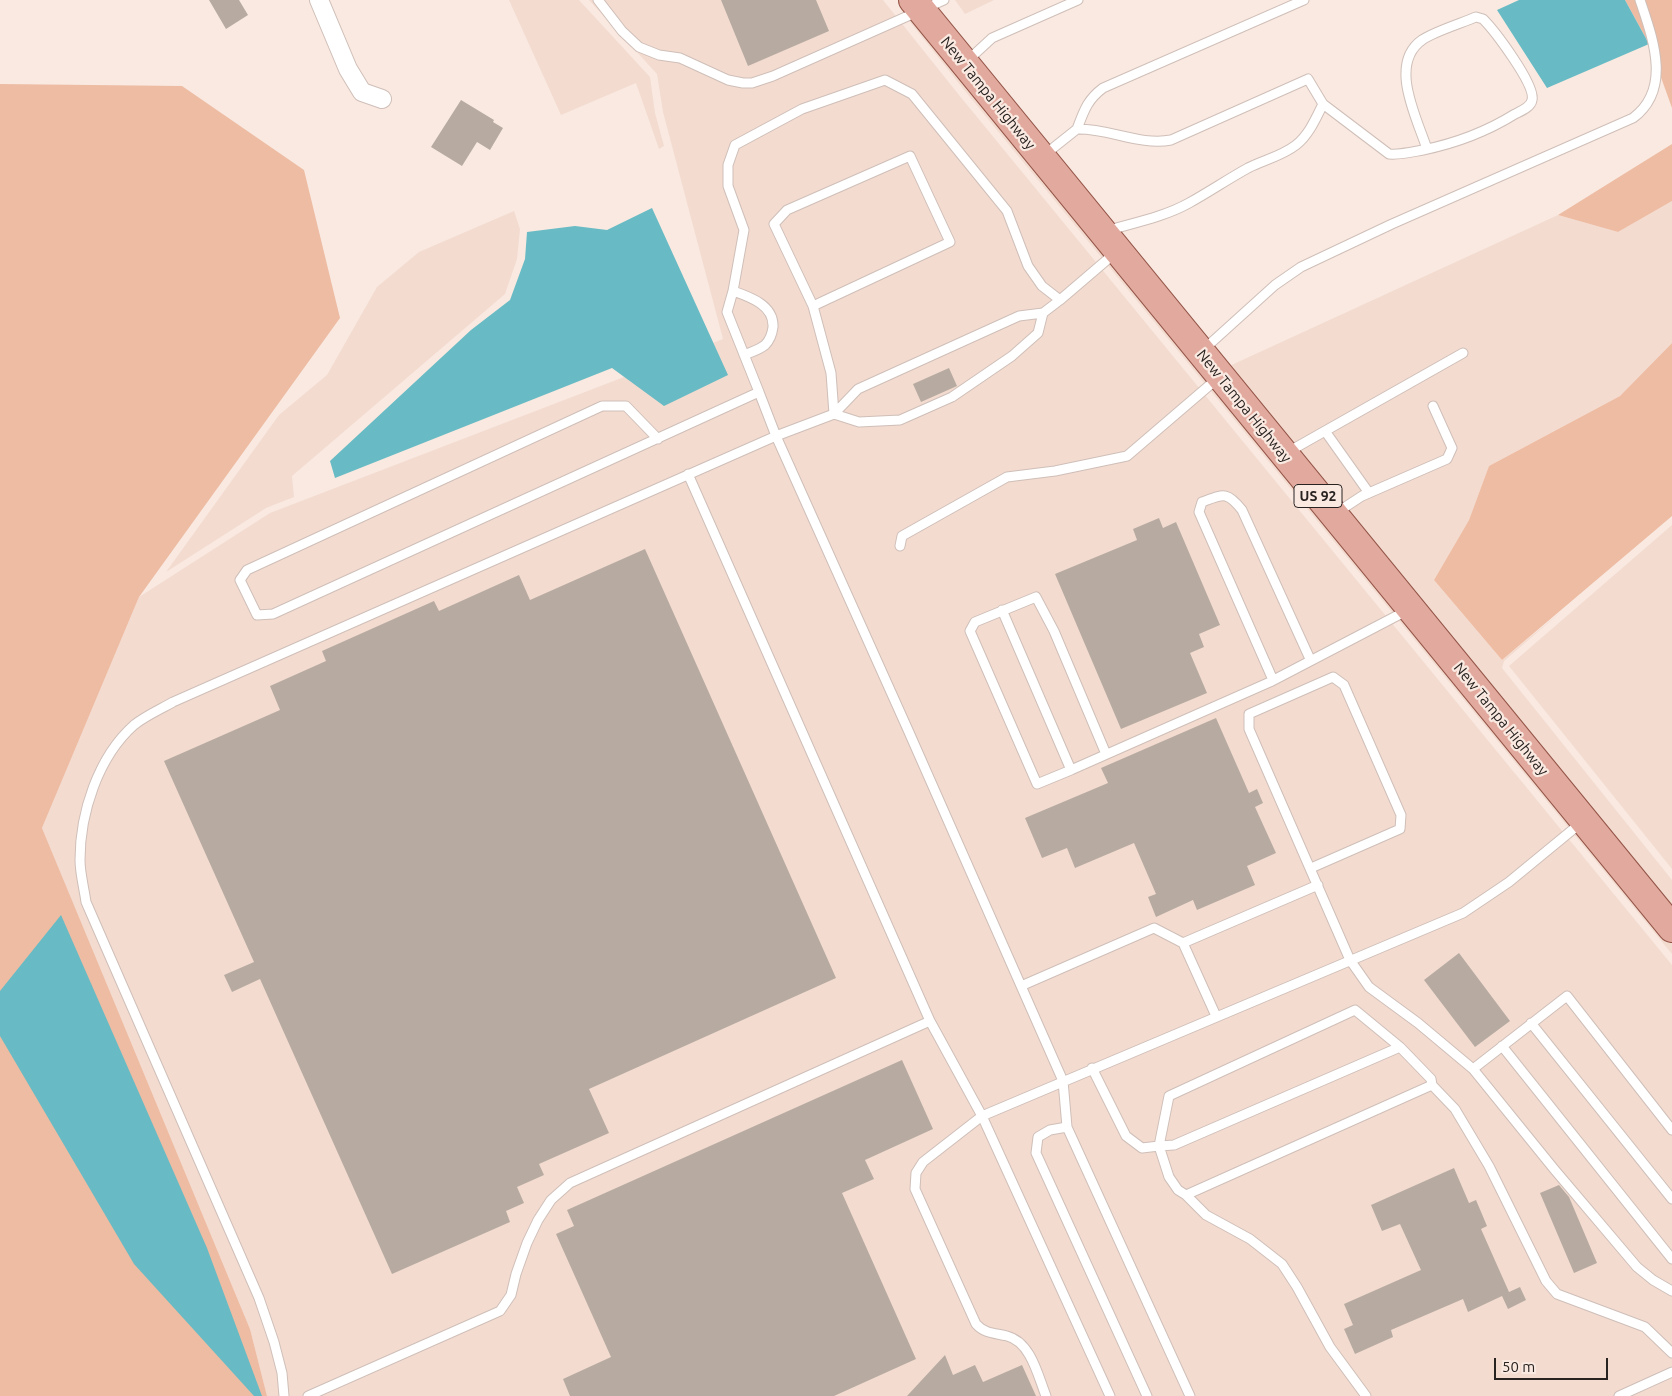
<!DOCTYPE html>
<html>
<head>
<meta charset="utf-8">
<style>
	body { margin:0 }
	#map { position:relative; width:1672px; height:1396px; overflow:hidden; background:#f9e9e1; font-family:Ubuntu,sans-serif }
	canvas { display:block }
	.scale { position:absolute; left:1494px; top:1358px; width:114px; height:22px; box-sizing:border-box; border:2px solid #282220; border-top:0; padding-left:6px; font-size:15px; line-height:18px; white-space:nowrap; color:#282220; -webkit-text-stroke:4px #f9e9e1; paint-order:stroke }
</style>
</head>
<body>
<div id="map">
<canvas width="1672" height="1396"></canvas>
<div class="scale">50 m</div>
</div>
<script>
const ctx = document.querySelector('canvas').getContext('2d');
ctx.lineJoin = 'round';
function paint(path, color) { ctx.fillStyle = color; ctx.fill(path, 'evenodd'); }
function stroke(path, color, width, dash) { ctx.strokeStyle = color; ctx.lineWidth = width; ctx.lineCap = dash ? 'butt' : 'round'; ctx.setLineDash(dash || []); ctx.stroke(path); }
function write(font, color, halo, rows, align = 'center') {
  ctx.font = font + ' Ubuntu,sans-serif'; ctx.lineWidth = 4.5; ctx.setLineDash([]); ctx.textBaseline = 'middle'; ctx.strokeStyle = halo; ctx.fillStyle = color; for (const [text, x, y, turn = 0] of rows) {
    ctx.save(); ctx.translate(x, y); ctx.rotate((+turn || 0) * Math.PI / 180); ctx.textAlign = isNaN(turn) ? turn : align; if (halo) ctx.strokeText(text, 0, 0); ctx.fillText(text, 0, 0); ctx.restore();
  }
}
const built = new Path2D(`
	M 509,0 L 579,0 L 650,77 L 655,113 L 664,146 L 659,149 L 636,83 L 561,115 Z
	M 589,0 L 883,0 L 959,95 L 1672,965 L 1672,1396 L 267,1396 L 250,1329 L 42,828 L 139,597 L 270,513 L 723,339 L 663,112 L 657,74 Z
	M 955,0 L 994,0 L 965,14 Z
	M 913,14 L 1672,942 L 1672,954 L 965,91 L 906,17 Z
	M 1672,201 L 1672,343 L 1620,396 L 1489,466 L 1469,520 L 1434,580 L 1502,660 L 1562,611 L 1504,661 L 1502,668 L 1672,880 L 1672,914 L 1225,368 L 1558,215 L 1618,232 Z
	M 514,211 L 520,229 L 517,259 L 505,294 L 292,476 L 294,497 L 266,508 L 166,572 L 279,415 L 327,375 L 377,287 L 419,252 Z
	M 1672,525 L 1672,869 L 1509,666 Z`);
const green = new Path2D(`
	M 1625,0 L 1672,0 L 1672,108 L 1649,44 Z
	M 0,84 L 182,86 L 304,170 L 340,318 L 139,597 L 42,828 L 250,1329 L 267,1396 L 0,1396 Z
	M 1672,144 L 1672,201 L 1618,232 L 1558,215 Z
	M 1672,343 L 1672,516 L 1502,660 L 1434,580 L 1469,520 L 1489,466 L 1620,396 Z`);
const water = new Path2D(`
	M 1519,0 L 1625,0 L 1649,44 L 1547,88 L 1497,10 Z
	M 652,208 L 728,375 L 664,406 L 612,368 L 335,478 L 330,461 L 471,330 L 510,300 L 525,259 L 527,232 L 575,226 L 607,230 Z
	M 61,915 L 207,1248 L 262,1396 L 254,1396 L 134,1264 L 0,1036 L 0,991 Z`);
const building = new Path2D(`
	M 209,0 L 239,0 L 248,15 L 226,29 Z
	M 721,0 L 816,0 L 829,31 L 748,66 Z
	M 461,100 L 494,120 L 493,122 L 503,128 L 490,150 L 477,142 L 462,166 L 431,147 Z
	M 949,368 L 957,386 L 921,402 L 913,384 Z
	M 1159,518 L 1163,528 L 1176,522 L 1220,625 L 1199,634 L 1204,647 L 1190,653 L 1207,693 L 1121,729 L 1055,574 L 1137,540 L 1133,529 Z
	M 645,549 L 836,978 L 589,1089 L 609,1133 L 539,1164 L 544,1175 L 517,1187 L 524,1203 L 506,1211 L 510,1222 L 392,1274 L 260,979 L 232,992 L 224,975 L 254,962 L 164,761 L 280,710 L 270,686 L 326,661 L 322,651 L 434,601 L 439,611 L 519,575 L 530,600 Z
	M 1216,718 L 1249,793 L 1257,789 L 1263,803 L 1255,807 L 1276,853 L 1247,866 L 1255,885 L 1197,910 L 1193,900 L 1156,917 L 1148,897 L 1156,894 L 1134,843 L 1075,868 L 1067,848 L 1042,858 L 1025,818 L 1108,783 L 1101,768 Z
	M 1459,953 L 1510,1021 L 1475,1047 L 1424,980 Z
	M 902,1060 L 933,1129 L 865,1160 L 874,1179 L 842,1193 L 916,1359 L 834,1396 L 570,1396 L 563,1379 L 611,1357 L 556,1234 L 574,1226 L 567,1210 Z
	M 1454,1168 L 1469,1203 L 1476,1200 L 1487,1226 L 1481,1229 L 1509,1292 L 1520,1287 L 1526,1300 L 1508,1309 L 1502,1296 L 1468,1312 L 1463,1299 L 1391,1330 L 1393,1337 L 1355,1354 L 1344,1329 L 1353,1325 L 1344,1304 L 1421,1270 L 1400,1224 L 1382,1231 L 1371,1205 Z
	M 1559,1185 L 1569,1197 L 1597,1263 L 1574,1273 L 1540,1193 Z
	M 945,1355 L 953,1375 L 975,1365 L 983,1382 L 1022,1365 L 1036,1396 L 907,1396 Z`);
const lane = new Path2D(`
	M 598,0 L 622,31 L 639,47 L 659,55 L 680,58 L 728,80 L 743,83 L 752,83 L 773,76 L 944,0
	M 966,62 L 992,38 L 1078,0
	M 1077,129 C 1084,111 1087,100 1103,88 L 1304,0
	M 1043,156 L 1077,129 C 1108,128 1140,146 1171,140 L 1308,79 L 1323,104 L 1389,154 C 1401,155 1412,152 1423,150 C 1457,143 1486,132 1515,114 C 1521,111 1531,107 1532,100 C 1536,85 1494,30 1483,19 L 1476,17 C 1462,23 1433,32 1422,40 C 1388,64 1417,118 1427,149
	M 1106,231 C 1133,223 1164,217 1189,203 C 1209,192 1228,179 1248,168 C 1264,160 1282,156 1296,145 C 1309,135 1316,118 1323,104
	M 733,291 C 750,297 774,305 773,327 C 772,335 770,340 765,345 C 759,350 751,352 744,355
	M 1043,313 L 1038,333 L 1012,356 L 952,397 L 900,420 L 859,422 L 834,414 L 858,389 L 1019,316 L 1043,313 L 1060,300
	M 1202,351 L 1275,285 L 1301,267 L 1392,224 L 1633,118 C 1672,89 1653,39 1640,0
	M 759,392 L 776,436 L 834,414 L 831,373 L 813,306 L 774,224 L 787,210 L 910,156 L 950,242 L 813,306
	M 1325,431 L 1463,353
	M 658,439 L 626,406 L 602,406 L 247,570 L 240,580 L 257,615 L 273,614 L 759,392 L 727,312 L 733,291 L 744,230 L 728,186 L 728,165 L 735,145 L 802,109 L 885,80 L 912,94 L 1007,211 L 1028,266 L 1042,286 L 1060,300 L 1115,253
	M 1288,452 L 1325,431 L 1369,493
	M 1336,513 L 1362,496 L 1447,459 L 1452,448 L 1433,406
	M 900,546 L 902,536 L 1007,477 L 1055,471 L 1127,456 L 1218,378
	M 1002,610 L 1071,770 L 1037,784 L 970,631 L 975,622 L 1036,597 L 1054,631 L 1106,754
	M 1273,680 L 1199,512 L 1202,502 C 1224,494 1227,491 1242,510 L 1310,659
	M 1071,770 L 1270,682 L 1408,610
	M 1311,868 L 1400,829 L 1401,815 L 1344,685 L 1333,677 L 1249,714 L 1249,729 L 1350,960 L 1369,987 L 1418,1023 L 1473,1069 L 1554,1169 L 1637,1267 L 1653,1280 L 1672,1291
	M 1183,943 L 1216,1016
	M 1021,986 L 1154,928 L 1183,943 L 1318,885
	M 930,1021 L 982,1116 L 1463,913 L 1509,882 L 1582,822
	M 1531,1023 L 1672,1199
	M 1502,1046 L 1672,1259
	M 1400,1047 L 1174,1145 L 1159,1146 L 1169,1096 L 1355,1010 L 1400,1047 L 1431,1079 L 1432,1085 L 1455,1109 L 1489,1166 L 1546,1281 L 1557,1294 L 1645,1327 L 1672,1353
	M 1092,1068 L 1126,1136 L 1142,1148 L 1159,1146 L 1169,1177 L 1178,1190 L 1186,1195 L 1206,1215 L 1250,1239 L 1282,1264 L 1297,1287 L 1330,1347 L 1366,1396
	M 1473,1069 L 1567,996 L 1672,1130
	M 1067,1127 L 1050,1130 L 1038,1137 L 1036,1153 L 1147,1396
	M 1186,1195 L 1432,1085
	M 284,1396 L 282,1373 L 274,1342 L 259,1298 L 86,902 C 84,888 80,873 80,860 C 80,813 98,757 134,725 C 145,716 161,709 173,702 L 776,436 L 908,730 L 1063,1081 L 1067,1127 L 1190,1396
	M 308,1396 L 500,1311 L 511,1295 L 516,1274 L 527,1243 L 538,1220 L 551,1200 L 570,1183 L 930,1021 L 688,474
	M 1046,1396 C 1038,1376 1031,1342 1007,1336 C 995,1333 985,1334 976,1324 L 915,1189 L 916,1173 L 923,1162 L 982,1116 L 1110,1396
	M 1619,1396 L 1672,1372`);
const street = new Path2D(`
	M 319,0 L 348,69 L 362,92 L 382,99`);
const primary = new Path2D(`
	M 913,0 L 1672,928`);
const shields = [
	[1318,496,48]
];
const shieldNames = [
	["US 92",1318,496]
];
const streetNames = [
	["New Tampa Highway",988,93,51],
	["New Tampa Highway",1244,406,51],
	["New Tampa Highway",1501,719,51]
];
paint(built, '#f3dbd0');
paint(green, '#edbca3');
paint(water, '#68bbc4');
paint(building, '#b7aba1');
stroke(lane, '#cfbfb8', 11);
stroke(street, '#cfbfb8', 20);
stroke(primary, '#945548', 30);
stroke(lane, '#fff', 9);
stroke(street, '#fff', 18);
stroke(primary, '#e2aa9e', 28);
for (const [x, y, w] of shields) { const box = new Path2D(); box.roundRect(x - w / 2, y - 11.5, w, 23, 4); ctx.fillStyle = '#f9e9e1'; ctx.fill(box); stroke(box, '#282220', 1); }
write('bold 14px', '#282220', null, shieldNames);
write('15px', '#282220', '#f9e9e1', streetNames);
</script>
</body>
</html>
